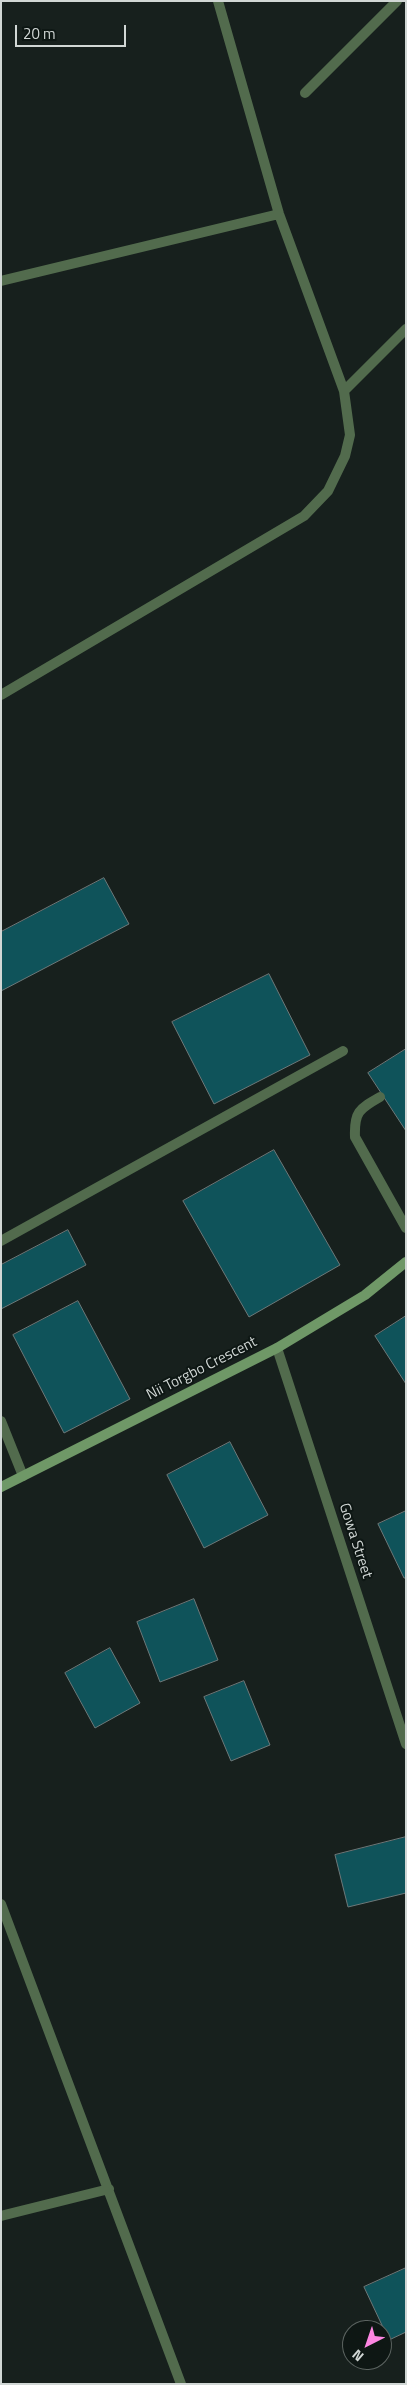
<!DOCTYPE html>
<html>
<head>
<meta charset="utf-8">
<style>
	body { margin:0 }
	#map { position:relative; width:407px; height:2385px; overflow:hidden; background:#17201d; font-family:"Titillium Web",sans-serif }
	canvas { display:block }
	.frame { position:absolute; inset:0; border:2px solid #d1d7d5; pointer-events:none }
	.north { position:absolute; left:342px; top:2320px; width:50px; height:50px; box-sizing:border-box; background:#0e1714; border:1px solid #5c6461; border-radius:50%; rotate:221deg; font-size:14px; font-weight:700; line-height:20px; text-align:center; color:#d1d7d5 }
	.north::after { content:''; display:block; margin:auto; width:18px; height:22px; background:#fd86e2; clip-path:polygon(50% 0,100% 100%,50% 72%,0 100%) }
	.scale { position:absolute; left:15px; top:25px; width:111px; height:22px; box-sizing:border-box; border:2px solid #d1d7d5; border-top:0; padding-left:6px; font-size:15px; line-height:18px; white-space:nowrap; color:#d1d7d5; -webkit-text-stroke:4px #0e1714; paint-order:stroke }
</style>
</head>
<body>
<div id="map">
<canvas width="407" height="2385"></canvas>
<div class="frame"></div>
<div class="north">N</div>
<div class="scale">20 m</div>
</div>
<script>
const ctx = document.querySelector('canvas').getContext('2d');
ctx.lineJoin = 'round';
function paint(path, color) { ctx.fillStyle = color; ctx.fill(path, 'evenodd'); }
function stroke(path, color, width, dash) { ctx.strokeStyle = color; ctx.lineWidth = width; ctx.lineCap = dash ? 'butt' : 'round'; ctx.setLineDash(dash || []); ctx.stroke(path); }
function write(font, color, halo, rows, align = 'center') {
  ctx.font = font + ' "Titillium Web",sans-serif'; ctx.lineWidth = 4; ctx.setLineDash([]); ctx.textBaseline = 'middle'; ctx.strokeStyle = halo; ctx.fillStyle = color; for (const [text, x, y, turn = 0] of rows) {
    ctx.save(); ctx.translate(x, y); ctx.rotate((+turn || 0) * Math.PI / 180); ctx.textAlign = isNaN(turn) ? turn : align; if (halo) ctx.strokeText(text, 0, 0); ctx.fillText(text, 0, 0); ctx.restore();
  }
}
const building = new Path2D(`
	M 104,878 L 129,924 L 1,991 L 1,932 Z
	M 269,974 L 310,1055 L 214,1104 L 172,1022 Z
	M 406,1049 L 406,1131 L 368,1073 Z
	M 274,1150 L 340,1265 L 249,1317 L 183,1201 Z
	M 68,1230 L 86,1265 L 1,1309 L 1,1265 Z
	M 78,1301 L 130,1399 L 64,1433 L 13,1335 Z
	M 406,1316 L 406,1384 L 375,1336 Z
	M 230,1442 L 268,1515 L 204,1548 L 167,1475 Z
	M 406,1511 L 406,1578 L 404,1578 L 378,1524 Z
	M 194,1599 L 218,1660 L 160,1682 L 137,1622 Z
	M 110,1648 L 140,1703 L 95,1728 L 65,1673 Z
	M 244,1681 L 270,1745 L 231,1761 L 204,1697 Z
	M 406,1837 L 406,1893 L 348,1907 L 335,1855 Z
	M 406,2268 L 406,2332 L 389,2340 L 364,2287 Z`);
const lane = new Path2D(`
	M 380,1097 C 359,1109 354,1112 355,1137 L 406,1228`);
const street = new Path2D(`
	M 305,93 L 397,1
	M 1,281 L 279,214
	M 344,391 L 406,329
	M 1,695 L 304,516 L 328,491 L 345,456 L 350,435 L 344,391 L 279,214 L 218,1
	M 1,1241 L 343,1051
	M 277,1348 L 406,1744
	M 1,1421 L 23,1476
	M 1,1904 L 181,2384
	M 1,2216 L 109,2189`);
const secondary = new Path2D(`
	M 1,1487 L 277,1348 L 365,1295 L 406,1262`);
const streetNames = [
	["Nii Torgbo Crescent",202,1369,-27],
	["Gowa Street",355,1541,72]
];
paint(building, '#0f535a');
stroke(building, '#6d7879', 1);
stroke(lane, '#526b4d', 10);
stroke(street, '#526b4d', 10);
stroke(secondary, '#6f9867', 10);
write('15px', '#d1d7d5', '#0e1714', streetNames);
</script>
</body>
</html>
